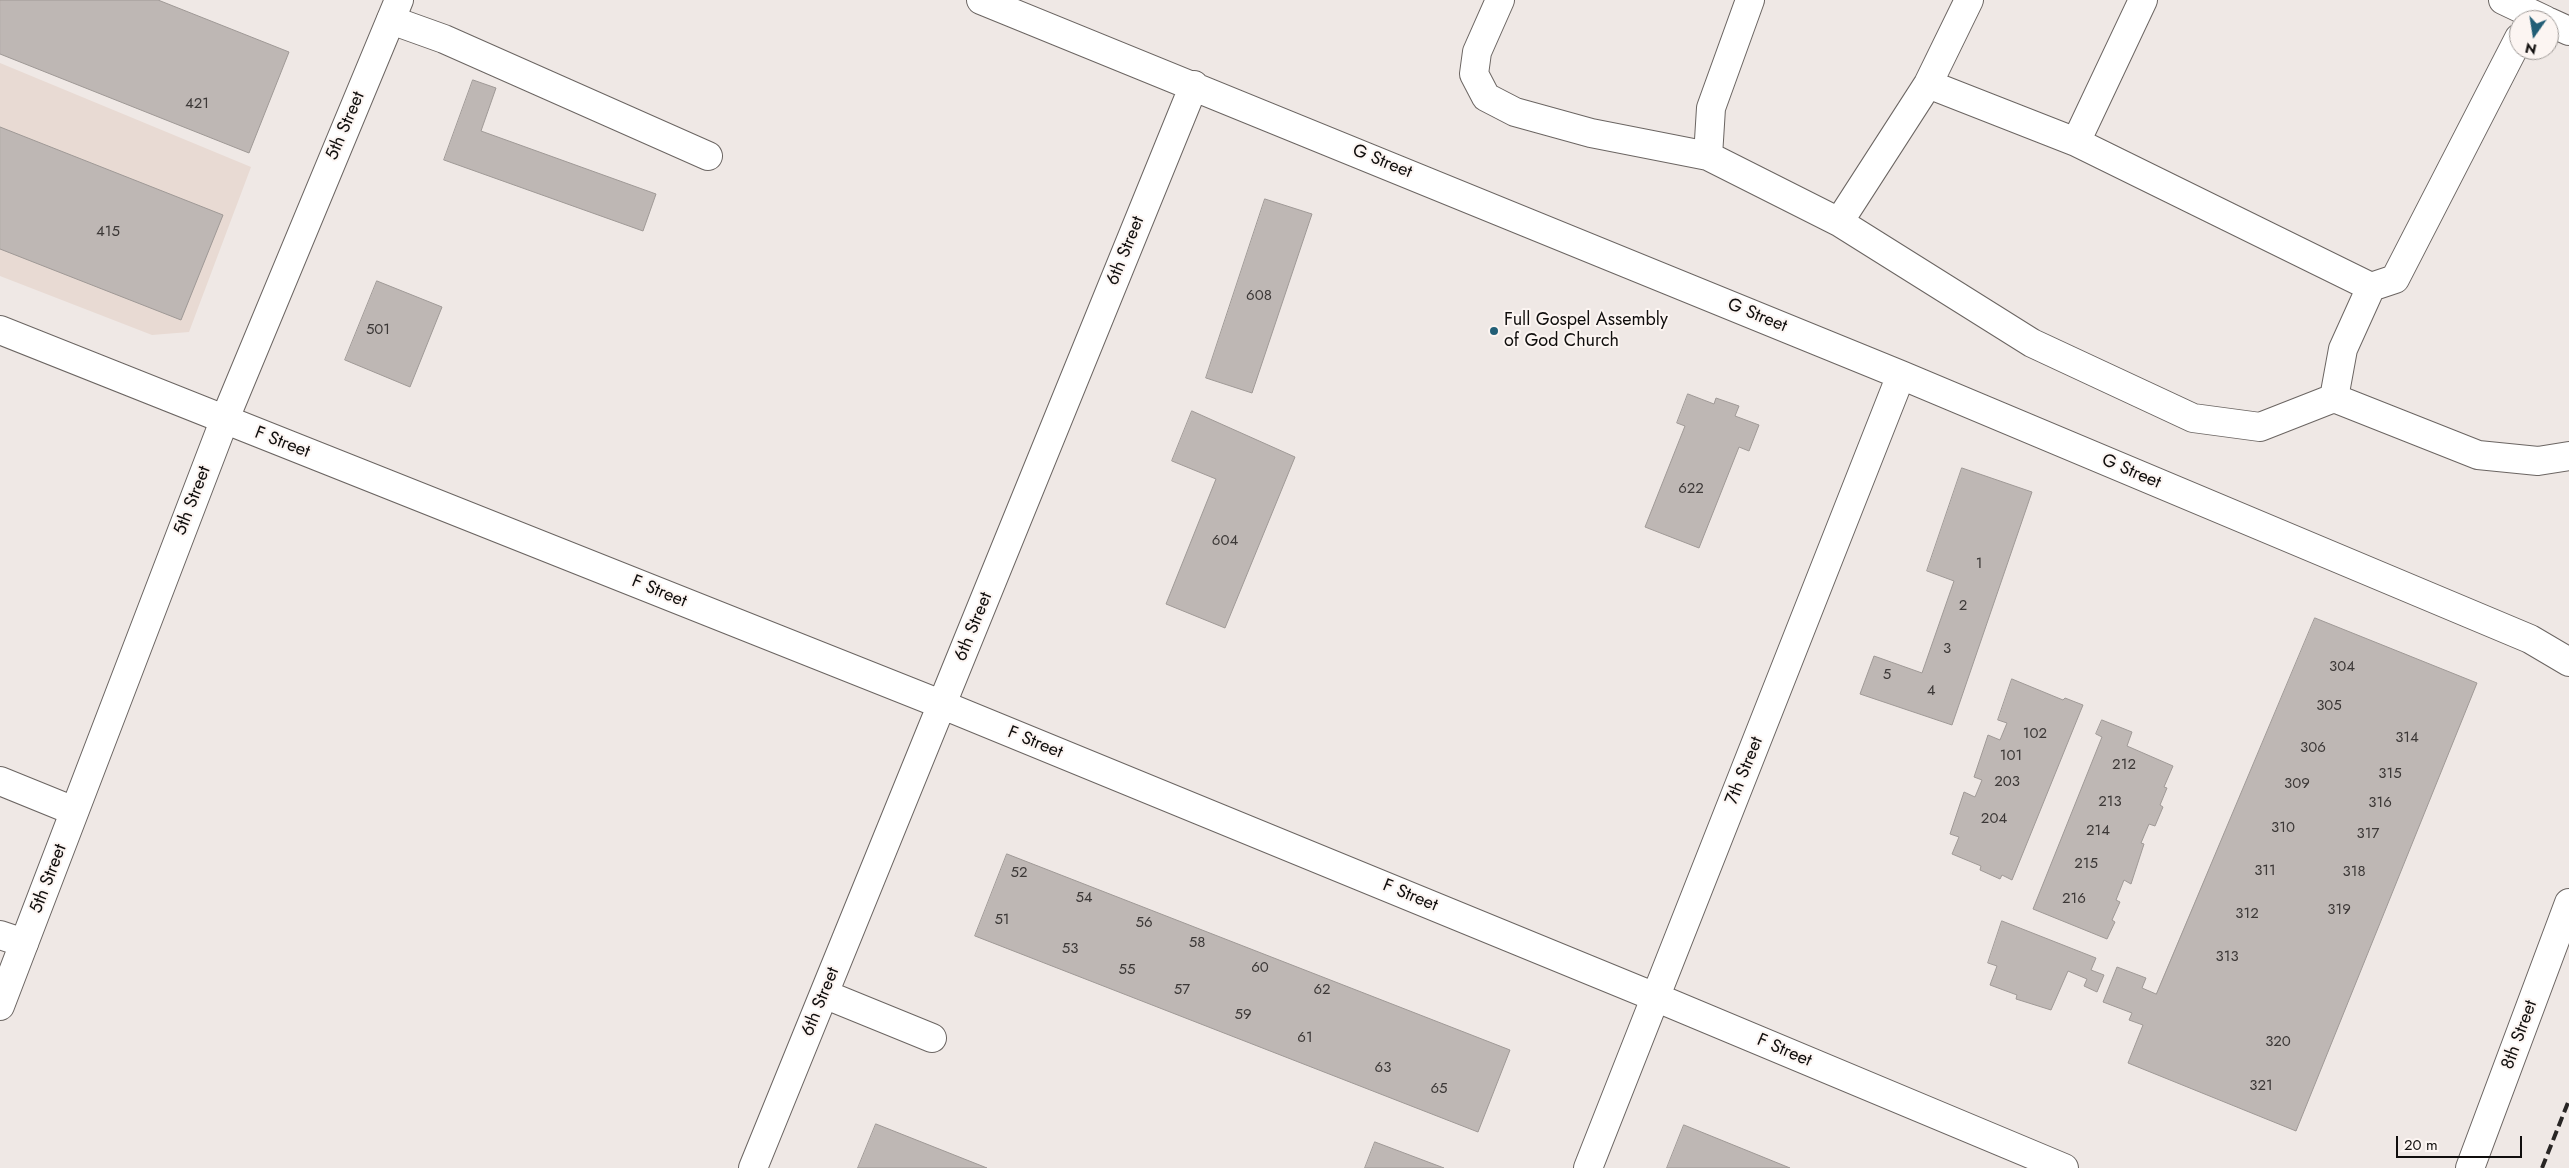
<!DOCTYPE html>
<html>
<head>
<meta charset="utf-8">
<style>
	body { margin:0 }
	#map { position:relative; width:2569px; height:1168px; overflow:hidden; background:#efe8e5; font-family:Jost,sans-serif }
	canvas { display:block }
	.north { position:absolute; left:2509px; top:10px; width:50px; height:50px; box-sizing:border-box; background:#fcf5f2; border:1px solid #9e9996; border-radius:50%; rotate:193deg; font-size:14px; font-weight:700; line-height:20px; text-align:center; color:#100e0d }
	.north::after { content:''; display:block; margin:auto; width:18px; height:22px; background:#225e76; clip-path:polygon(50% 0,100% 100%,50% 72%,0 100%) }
	.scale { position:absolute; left:2396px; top:1136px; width:126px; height:22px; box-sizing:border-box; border:2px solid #100e0d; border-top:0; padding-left:6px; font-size:15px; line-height:18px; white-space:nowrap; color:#100e0d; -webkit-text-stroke:4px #fcf5f2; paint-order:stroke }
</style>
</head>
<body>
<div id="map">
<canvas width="2569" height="1168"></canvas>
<div class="north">N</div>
<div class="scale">20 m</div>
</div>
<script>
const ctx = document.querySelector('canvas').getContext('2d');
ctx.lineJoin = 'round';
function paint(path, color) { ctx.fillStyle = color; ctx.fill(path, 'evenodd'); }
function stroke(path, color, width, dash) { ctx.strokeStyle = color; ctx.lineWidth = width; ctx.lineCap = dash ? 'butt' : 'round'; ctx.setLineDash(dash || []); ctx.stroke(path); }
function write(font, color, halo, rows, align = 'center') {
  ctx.font = font + ' Jost,sans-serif'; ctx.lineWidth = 4; ctx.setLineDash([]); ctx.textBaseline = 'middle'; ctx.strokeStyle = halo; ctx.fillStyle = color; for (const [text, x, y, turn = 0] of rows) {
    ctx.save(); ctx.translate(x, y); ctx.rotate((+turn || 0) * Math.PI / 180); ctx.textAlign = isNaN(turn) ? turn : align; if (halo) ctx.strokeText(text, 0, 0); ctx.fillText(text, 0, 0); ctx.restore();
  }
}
const built = new Path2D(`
	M 0,63 L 251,167 L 189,332 L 152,335 L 0,276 Z`);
const building = new Path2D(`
	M 0,0 L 158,0 L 289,52 L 249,153 L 0,54 Z
	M 473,80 L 496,88 L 481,131 L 656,194 L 643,231 L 444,160 Z
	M 0,127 L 223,215 L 181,320 L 0,249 Z
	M 1265,199 L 1312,214 L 1252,393 L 1206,378 Z
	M 377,281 L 442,307 L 410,387 L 345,360 Z
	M 1688,394 L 1714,404 L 1716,398 L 1739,406 L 1735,416 L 1759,425 L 1749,451 L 1739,447 L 1699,548 L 1645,527 L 1685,426 L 1677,423 Z
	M 1192,411 L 1295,457 L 1225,628 L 1166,604 L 1216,479 L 1172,461 Z
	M 1962,468 L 2032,492 L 1952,725 L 1860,694 L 1874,656 L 1922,673 L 1954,581 L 1927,571 Z
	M 2315,618 L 2477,683 L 2296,1131 L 2128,1063 L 2143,1025 L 2129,1020 L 2132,1013 L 2103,1002 L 2117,967 L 2146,978 L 2142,988 L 2156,994 Z
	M 2012,679 L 2063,700 L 2065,698 L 2083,705 L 2012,880 L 2002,875 L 2000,879 L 1980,870 L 1981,866 L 1952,854 L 1959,837 L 1950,834 L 1964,792 L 1975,797 L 1982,780 L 1974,777 L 1988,735 L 2000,740 L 2007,723 L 1998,720 Z
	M 2102,720 L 2132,732 L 2127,746 L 2173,766 L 2164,787 L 2167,788 L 2160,805 L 2163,807 L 2155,826 L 2149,824 L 2141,843 L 2144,844 L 2131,884 L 2124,880 L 2116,900 L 2120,902 L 2112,920 L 2115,922 L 2107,939 L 2033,909 L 2102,737 L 2096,734 Z
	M 1007,854 L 1510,1050 L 1478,1132 L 975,936 Z
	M 2002,921 L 2096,958 L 2091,970 L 2104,975 L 2097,992 L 2084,986 L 2087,979 L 2068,971 L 2051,1010 L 2016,999 L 2017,995 L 1990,985 L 1997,966 L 1988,963 Z
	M 876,1124 L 987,1168 L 858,1168 Z
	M 1684,1125 L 1790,1168 L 1667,1168 Z
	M 1375,1142 L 1444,1168 L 1365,1168 Z`);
const minor = new Path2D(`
	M 981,0 L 1901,375 L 2530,639 L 2569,662
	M 1500,0 L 1477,52 L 1474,74 L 1486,97 L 1515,112 L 1591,133 L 1708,156 L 1839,222
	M 1969,0 L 1928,84 L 1839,222 L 2032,343 L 2193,418 L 2260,427 L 2334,398
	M 2143,0 L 2076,142 L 2371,287 L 2395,279 L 2519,38
	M 2503,0 L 2545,20
	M 391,20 L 444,39 L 708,156
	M 2549,22 L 2569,31
	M 1928,84 L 2076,142
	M 1708,156 L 1711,108 L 1750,0
	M 2371,287 L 2343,349 L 2334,398 L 2478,455 L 2538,461 L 2569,456
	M 0,330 L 943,705 L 1655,997 L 2064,1168
	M 0,781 L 74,811
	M 0,935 L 24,943
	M 824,994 L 932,1038
	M 753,1168 L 1194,85
	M 1588,1168 L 1901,375
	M 2470,1168 L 2569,903`);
const major = new Path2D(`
	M 0,1006 L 224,421 L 399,0`);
const rail = new Path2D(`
	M 2542,1168 L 2569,1100`);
const markers = [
	[1494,331,5,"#225e76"]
];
const numberNames = [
	["421",197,104],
	["415",108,232],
	["608",1259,296],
	["501",378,330],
	["622",1691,489],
	["604",1225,541],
	["1",1979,564],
	["2",1963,606],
	["3",1947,649],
	["304",2342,667],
	["5",1887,675],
	["4",1931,691],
	["305",2329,706],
	["102",2035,734],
	["314",2407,738],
	["306",2313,748],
	["101",2011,756],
	["212",2124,765],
	["315",2390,774],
	["203",2007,782],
	["309",2297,784],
	["213",2110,802],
	["316",2380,803],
	["204",1994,819],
	["310",2283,828],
	["214",2098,831],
	["317",2368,834],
	["215",2086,864],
	["311",2265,871],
	["318",2354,872],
	["52",1019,873],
	["54",1084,898],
	["216",2074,899],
	["319",2339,910],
	["312",2247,914],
	["51",1002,920],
	["56",1144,923],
	["58",1197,943],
	["53",1070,949],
	["313",2227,957],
	["60",1260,968],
	["55",1127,970],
	["57",1182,990],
	["62",1322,990],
	["59",1243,1015],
	["61",1305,1038],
	["320",2278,1042],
	["63",1383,1068],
	["321",2261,1086],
	["65",1439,1089]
];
const streetNames = [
	["5th Street",346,126,-67],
	["G Street",1382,162,22],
	["6th Street",1126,251,-68],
	["G Street",1757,316,22],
	["F Street",282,443,21],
	["G Street",2131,472,23],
	["5th Street",193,501,-69],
	["F Street",659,592,22],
	["6th Street",974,627,-68],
	["F Street",1035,743,22],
	["7th Street",1745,771,-68],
	["5th Street",49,879,-69],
	["F Street",1410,896,22],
	["6th Street",821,1002,-68],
	["8th Street",2520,1035,-70],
	["F Street",1784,1051,23]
];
const poiNames = [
	["Full Gospel Assembly",1504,321],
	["of God Church",1504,342]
];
paint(built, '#e8dad3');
paint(building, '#beb7b4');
stroke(building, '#9f9996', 1);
stroke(minor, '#6b6562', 30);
stroke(major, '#6b6562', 30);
stroke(minor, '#fff', 28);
stroke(major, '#fff', 28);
stroke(rail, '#292625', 4, [10, 5]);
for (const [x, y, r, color] of markers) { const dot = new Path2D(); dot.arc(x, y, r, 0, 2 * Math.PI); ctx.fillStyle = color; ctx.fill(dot); stroke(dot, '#fcf5f2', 2); }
write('15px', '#3c3837', null, numberNames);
write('18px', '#100e0d', '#fcf5f2', streetNames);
write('18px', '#100e0d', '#fcf5f2', poiNames, 'left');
</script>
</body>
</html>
